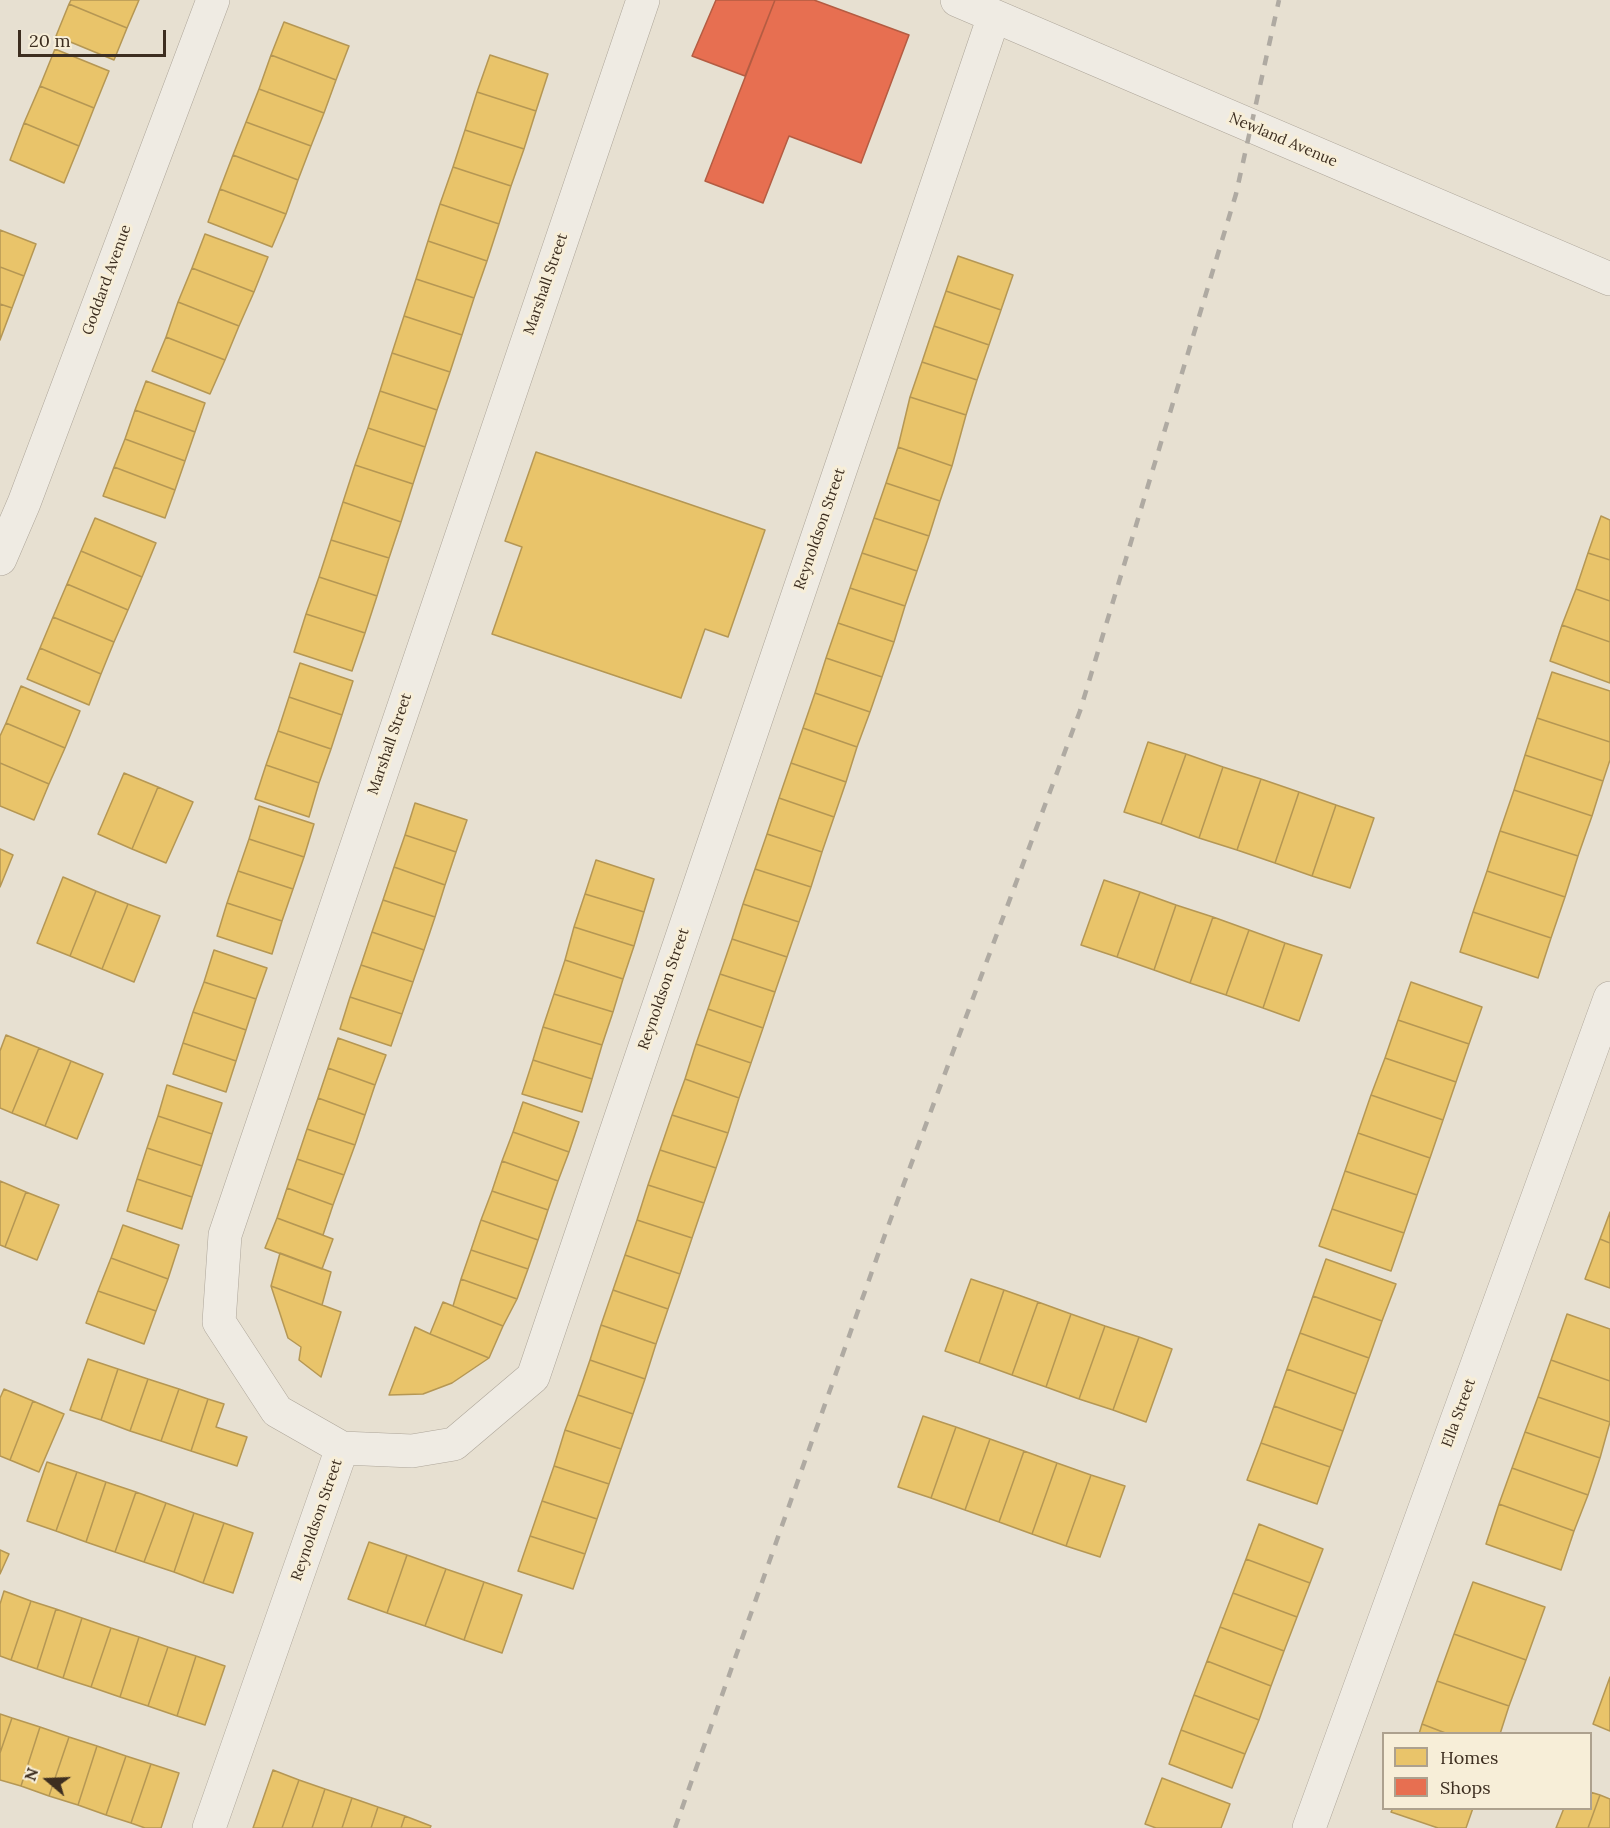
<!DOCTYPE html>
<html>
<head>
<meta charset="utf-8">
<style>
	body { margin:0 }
	#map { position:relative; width:1610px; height:1828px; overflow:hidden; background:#e7e0d1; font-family:Lora,serif }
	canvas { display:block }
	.legend { position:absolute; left:1382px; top:1732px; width:210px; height:78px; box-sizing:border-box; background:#f7eed8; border:2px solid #ada18e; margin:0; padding:8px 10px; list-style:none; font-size:18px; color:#3d2e20 }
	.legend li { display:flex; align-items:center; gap:12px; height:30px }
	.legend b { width:30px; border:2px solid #ada18e }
	.north { position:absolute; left:18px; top:1750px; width:60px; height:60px; -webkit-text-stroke:4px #f7eed8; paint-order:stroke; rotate:289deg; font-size:16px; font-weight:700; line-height:24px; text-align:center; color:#3d2e20 }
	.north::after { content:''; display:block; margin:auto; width:21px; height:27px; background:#3d2e20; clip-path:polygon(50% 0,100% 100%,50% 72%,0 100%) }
	.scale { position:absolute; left:18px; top:30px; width:148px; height:27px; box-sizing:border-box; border:3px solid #3d2e20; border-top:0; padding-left:8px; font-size:18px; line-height:21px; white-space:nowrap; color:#3d2e20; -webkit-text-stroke:4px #f7eed8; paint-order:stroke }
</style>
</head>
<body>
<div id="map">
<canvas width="1610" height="1828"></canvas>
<ul class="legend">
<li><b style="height:16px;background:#e9c46a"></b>Homes</li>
<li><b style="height:16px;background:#e76f51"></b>Shops</li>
</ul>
<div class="north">N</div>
<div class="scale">20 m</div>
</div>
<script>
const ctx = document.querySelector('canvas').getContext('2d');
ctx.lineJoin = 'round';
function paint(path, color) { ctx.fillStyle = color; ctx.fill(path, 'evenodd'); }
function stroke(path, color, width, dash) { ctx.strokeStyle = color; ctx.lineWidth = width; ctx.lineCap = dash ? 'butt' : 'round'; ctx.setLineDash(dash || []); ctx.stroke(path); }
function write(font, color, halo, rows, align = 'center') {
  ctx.font = font + ' Lora,serif'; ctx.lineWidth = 6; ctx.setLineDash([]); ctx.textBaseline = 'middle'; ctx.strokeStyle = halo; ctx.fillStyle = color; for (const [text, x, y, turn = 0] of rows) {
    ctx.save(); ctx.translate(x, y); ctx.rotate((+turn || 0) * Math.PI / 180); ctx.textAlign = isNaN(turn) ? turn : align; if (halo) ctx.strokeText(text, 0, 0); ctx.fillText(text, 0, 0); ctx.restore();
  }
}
const homes = new Path2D(`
	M 71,0 L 139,0 L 127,28 L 69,4 Z
	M 69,4 L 127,28 L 114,60 L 56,36 Z
	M 284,22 L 349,46 L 336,80 L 271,55 Z
	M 55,49 L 109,71 L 94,108 L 40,86 Z
	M 271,55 L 336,80 L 324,113 L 259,89 Z
	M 490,55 L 548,74 L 536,111 L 477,92 Z
	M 40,86 L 94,108 L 79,146 L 24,123 Z
	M 259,89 L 324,113 L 311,146 L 246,122 Z
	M 477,92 L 536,111 L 524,149 L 465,130 Z
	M 246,122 L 311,146 L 298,180 L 233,155 Z
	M 24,123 L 79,146 L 64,183 L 10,160 Z
	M 465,130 L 524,149 L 511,186 L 453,167 Z
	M 233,155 L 298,180 L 286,214 L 220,189 Z
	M 453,167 L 511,186 L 499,224 L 440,204 Z
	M 220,189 L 286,214 L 272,247 L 208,222 Z
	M 440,204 L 499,224 L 487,261 L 428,241 Z
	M 0,230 L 36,244 L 24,276 L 0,267 Z
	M 205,234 L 268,257 L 254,292 L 192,268 Z
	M 428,241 L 487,261 L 474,298 L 416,279 Z
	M 958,256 L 1013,275 L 1001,310 L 946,291 Z
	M 0,267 L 24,276 L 12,308 L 0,304 Z
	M 192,268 L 254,292 L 239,326 L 178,302 Z
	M 416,279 L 474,298 L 462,335 L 404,316 Z
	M 946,291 L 1001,310 L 989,345 L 934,326 Z
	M 178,302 L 239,326 L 225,360 L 166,337 Z
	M 0,304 L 12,308 L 0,340 Z
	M 404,316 L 462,335 L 450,372 L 392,353 Z
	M 934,326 L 989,345 L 977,380 L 922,362 Z
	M 166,337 L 225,360 L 210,394 L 152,371 Z
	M 392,353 L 450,372 L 437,410 L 380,391 Z
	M 922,362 L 977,380 L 966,415 L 910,397 Z
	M 146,381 L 205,403 L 195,432 L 135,410 Z
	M 380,391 L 437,410 L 425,447 L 368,428 Z
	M 910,397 L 966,415 L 952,466 L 898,447 Z
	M 135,410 L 195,432 L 185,461 L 125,439 Z
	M 368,428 L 425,447 L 413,484 L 355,465 Z
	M 125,439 L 185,461 L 175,490 L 114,467 Z
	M 898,447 L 952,466 L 940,501 L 886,483 Z
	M 536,452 L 765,530 L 728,637 L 705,629 L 681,698 L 492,634 L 522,547 L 505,541 Z
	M 355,465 L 413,484 L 401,522 L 343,502 Z
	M 114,467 L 175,490 L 165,518 L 103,496 Z
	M 886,483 L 940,501 L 929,536 L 874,518 Z
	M 343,502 L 401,522 L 389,558 L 331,540 Z
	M 1601,516 L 1610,520 L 1610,560 L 1588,553 Z
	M 95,518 L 156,543 L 142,577 L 81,551 Z
	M 874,518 L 929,536 L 917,571 L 862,553 Z
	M 331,540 L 389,558 L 377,596 L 319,577 Z
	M 81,551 L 142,577 L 128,610 L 67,584 Z
	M 862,553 L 917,571 L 905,606 L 850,588 Z
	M 1588,553 L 1610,560 L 1610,601 L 1576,589 Z
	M 319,577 L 377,596 L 365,633 L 306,614 Z
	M 67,584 L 128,610 L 114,642 L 53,617 Z
	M 850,588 L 905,606 L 894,642 L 838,623 Z
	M 1576,589 L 1610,601 L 1610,642 L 1562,625 Z
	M 306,614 L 365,633 L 352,671 L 294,652 Z
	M 53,617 L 114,642 L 101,674 L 40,648 Z
	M 838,623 L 894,642 L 882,677 L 826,658 Z
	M 1562,625 L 1610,642 L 1610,683 L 1550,661 Z
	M 40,648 L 101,674 L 89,705 L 27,679 Z
	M 826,658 L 882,677 L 870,712 L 815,693 Z
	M 300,663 L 353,681 L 342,715 L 289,697 Z
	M 1552,672 L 1610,691 L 1610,742 L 1537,718 Z
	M 21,686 L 80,711 L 65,748 L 6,723 Z
	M 815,693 L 870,712 L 857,747 L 803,728 Z
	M 289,697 L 342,715 L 331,749 L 278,731 Z
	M 1537,718 L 1610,742 L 1610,760 L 1603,781 L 1525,755 Z
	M 6,723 L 65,748 L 49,784 L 0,763 L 0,736 Z
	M 803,728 L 857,747 L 846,782 L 791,763 Z
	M 278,731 L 331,749 L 319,783 L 266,765 Z
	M 1148,742 L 1186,754 L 1161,824 L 1124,812 Z
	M 1186,754 L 1223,767 L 1199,838 L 1161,824 Z
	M 1525,755 L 1603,781 L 1592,816 L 1514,790 Z
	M 0,763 L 49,784 L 34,820 L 0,806 Z
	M 791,763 L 846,782 L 834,817 L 779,798 Z
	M 266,765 L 319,783 L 309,817 L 255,799 Z
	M 1223,767 L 1261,779 L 1237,850 L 1199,838 Z
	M 124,773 L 158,787 L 132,849 L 98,834 Z
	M 1261,779 L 1299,792 L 1275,863 L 1237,850 Z
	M 158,787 L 193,802 L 166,863 L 132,849 Z
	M 1514,790 L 1592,816 L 1578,856 L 1500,831 Z
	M 1299,792 L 1336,805 L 1312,876 L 1275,863 Z
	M 779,798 L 834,817 L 822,852 L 767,834 Z
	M 415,803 L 467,820 L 456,852 L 405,835 Z
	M 1336,805 L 1374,818 L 1350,888 L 1312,876 Z
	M 259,806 L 314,824 L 304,857 L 249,839 Z
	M 1500,831 L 1578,856 L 1565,897 L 1487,871 Z
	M 767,834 L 822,852 L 811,887 L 755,869 Z
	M 405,835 L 456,852 L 445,885 L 394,867 Z
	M 249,839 L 304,857 L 293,889 L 238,871 Z
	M 0,849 L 13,855 L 0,887 Z
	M 596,860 L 654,879 L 644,912 L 585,894 Z
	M 394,867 L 445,885 L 435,917 L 383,900 Z
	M 755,869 L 811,887 L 799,922 L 743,904 Z
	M 238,871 L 293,889 L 282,921 L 227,903 Z
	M 1487,871 L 1565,897 L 1551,938 L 1473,912 Z
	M 63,877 L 96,891 L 70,956 L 37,943 Z
	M 1104,880 L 1140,892 L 1117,957 L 1081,945 Z
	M 96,891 L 128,904 L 102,969 L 70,956 Z
	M 1140,892 L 1176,905 L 1154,970 L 1117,957 Z
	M 585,894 L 644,912 L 634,946 L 574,927 Z
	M 383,900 L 435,917 L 424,950 L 372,932 Z
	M 227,903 L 282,921 L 272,954 L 217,936 Z
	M 128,904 L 160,916 L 134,982 L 102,969 Z
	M 743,904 L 799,922 L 787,957 L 732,939 Z
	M 1176,905 L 1213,917 L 1190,983 L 1154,970 Z
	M 1473,912 L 1551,938 L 1538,978 L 1460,952 Z
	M 1213,917 L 1249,930 L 1226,995 L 1190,983 Z
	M 574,927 L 634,946 L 623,979 L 565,960 Z
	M 1249,930 L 1285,943 L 1263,1008 L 1226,995 Z
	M 372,932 L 424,950 L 413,982 L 361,965 Z
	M 732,939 L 787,957 L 775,992 L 720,974 Z
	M 1285,943 L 1322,955 L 1299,1021 L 1263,1008 Z
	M 214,950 L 267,968 L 256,999 L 204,982 Z
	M 565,960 L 623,979 L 613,1012 L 554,994 Z
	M 361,965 L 413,982 L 402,1014 L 350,997 Z
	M 720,974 L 775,992 L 763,1028 L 708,1009 Z
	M 204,982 L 256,999 L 246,1030 L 193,1012 Z
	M 1411,982 L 1482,1007 L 1469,1044 L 1398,1020 Z
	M 554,994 L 613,1012 L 602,1045 L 543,1027 Z
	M 350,997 L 402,1014 L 391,1046 L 340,1029 Z
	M 708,1009 L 763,1028 L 751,1063 L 696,1044 Z
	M 193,1012 L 246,1030 L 236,1061 L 183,1043 Z
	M 1398,1020 L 1469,1044 L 1456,1082 L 1385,1058 Z
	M 543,1027 L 602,1045 L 592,1079 L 533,1060 Z
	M 6,1035 L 39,1048 L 12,1113 L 0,1108 L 0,1051 Z
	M 338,1038 L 386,1055 L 375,1085 L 328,1068 Z
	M 183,1043 L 236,1061 L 226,1092 L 173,1074 Z
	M 696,1044 L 751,1063 L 739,1098 L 685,1079 Z
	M 39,1048 L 71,1061 L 45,1126 L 12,1113 Z
	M 1385,1058 L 1456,1082 L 1443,1120 L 1371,1095 Z
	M 533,1060 L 592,1079 L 582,1112 L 522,1094 Z
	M 71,1061 L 103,1074 L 77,1139 L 45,1126 Z
	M 328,1068 L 375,1085 L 365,1115 L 318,1098 Z
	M 685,1079 L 739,1098 L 728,1133 L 672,1115 Z
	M 167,1085 L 222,1103 L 212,1134 L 158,1116 Z
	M 1371,1095 L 1443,1120 L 1430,1158 L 1358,1133 Z
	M 318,1098 L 365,1115 L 355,1145 L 307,1129 Z
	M 523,1102 L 579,1122 L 569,1152 L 513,1132 Z
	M 672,1115 L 728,1133 L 716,1168 L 660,1150 Z
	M 158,1116 L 212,1134 L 202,1166 L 147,1148 Z
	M 307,1129 L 355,1145 L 344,1175 L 297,1159 Z
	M 513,1132 L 569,1152 L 558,1181 L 502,1161 Z
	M 1358,1133 L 1430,1158 L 1417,1195 L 1345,1171 Z
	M 147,1148 L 202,1166 L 192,1197 L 137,1179 Z
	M 660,1150 L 716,1168 L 704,1203 L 648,1185 Z
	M 297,1159 L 344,1175 L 333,1205 L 287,1188 Z
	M 502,1161 L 558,1181 L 548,1210 L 492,1191 Z
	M 1345,1171 L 1417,1195 L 1404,1233 L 1332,1209 Z
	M 137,1179 L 192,1197 L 182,1229 L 127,1211 Z
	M 0,1181 L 26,1192 L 5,1247 L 0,1245 Z
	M 648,1185 L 704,1203 L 692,1238 L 637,1220 Z
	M 287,1188 L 333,1205 L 323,1235 L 277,1218 Z
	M 492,1191 L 548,1210 L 538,1240 L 481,1220 Z
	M 26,1192 L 59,1205 L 37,1260 L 5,1247 Z
	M 1332,1209 L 1404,1233 L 1391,1271 L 1319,1246 Z
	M 1610,1212 L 1610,1243 L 1600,1239 Z
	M 277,1218 L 333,1239 L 322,1269 L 265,1248 Z
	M 481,1220 L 538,1240 L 528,1269 L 471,1250 Z
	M 637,1220 L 692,1238 L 680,1274 L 625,1255 Z
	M 123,1225 L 179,1245 L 168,1279 L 111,1258 Z
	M 1600,1239 L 1610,1243 L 1610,1288 L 1585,1279 Z
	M 471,1250 L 528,1269 L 517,1299 L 461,1279 Z
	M 280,1253 L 331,1272 L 322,1305 L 271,1286 Z
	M 625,1255 L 680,1274 L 668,1309 L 613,1290 Z
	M 111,1258 L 168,1279 L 156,1311 L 98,1291 Z
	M 1326,1259 L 1396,1284 L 1382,1321 L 1313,1296 Z
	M 461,1279 L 517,1299 L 503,1326 L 453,1306 Z
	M 971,1279 L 1004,1290 L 979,1363 L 945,1351 Z
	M 271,1286 L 341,1312 L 321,1377 L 299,1360 L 301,1347 L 288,1338 Z
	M 613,1290 L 668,1309 L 656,1344 L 601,1325 Z
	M 1004,1290 L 1038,1302 L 1012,1375 L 979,1363 Z
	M 98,1291 L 156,1311 L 144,1344 L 86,1323 Z
	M 1313,1296 L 1382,1321 L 1369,1358 L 1300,1333 Z
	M 443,1302 L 503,1326 L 489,1358 L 430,1334 Z
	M 1038,1302 L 1071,1314 L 1046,1387 L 1012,1375 Z
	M 1071,1314 L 1105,1326 L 1079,1399 L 1046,1387 Z
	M 1567,1314 L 1610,1329 L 1610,1381 L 1551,1360 Z
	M 601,1325 L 656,1344 L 645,1379 L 590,1360 Z
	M 1105,1326 L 1139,1337 L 1113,1410 L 1079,1399 Z
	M 415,1327 L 430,1334 L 489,1358 L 452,1383 L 423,1394 L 389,1395 Z
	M 1300,1333 L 1369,1358 L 1356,1394 L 1287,1369 Z
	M 1139,1337 L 1172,1349 L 1146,1422 L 1113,1410 Z
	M 88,1359 L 118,1369 L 101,1420 L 70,1410 Z
	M 590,1360 L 645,1379 L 633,1414 L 578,1395 Z
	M 1551,1360 L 1610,1381 L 1610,1422 L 1538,1397 Z
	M 118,1369 L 148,1379 L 130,1431 L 101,1420 Z
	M 1287,1369 L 1356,1394 L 1343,1431 L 1274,1406 Z
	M 148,1379 L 179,1389 L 161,1441 L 130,1431 Z
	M 4,1389 L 33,1401 L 10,1460 L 0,1456 L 0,1398 Z
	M 179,1389 L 208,1399 L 191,1451 L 161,1441 Z
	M 578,1395 L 633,1414 L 621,1449 L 565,1430 Z
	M 1538,1397 L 1610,1422 L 1600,1458 L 1525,1432 Z
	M 208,1399 L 224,1404 L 216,1427 L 247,1437 L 237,1466 L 191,1451 Z
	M 33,1401 L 64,1414 L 39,1472 L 10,1460 Z
	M 1274,1406 L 1343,1431 L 1330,1467 L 1261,1443 Z
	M 923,1416 L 956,1427 L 931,1498 L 898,1487 Z
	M 956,1427 L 990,1439 L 965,1510 L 931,1498 Z
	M 565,1430 L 621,1449 L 609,1484 L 554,1466 Z
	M 1525,1432 L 1600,1458 L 1588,1495 L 1512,1468 Z
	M 990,1439 L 1024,1451 L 999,1522 L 965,1510 Z
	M 1261,1443 L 1330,1467 L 1317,1504 L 1247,1480 Z
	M 1024,1451 L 1057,1463 L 1032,1534 L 999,1522 Z
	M 47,1462 L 77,1472 L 56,1531 L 27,1521 Z
	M 1057,1463 L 1091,1475 L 1066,1546 L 1032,1534 Z
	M 554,1466 L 609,1484 L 597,1519 L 542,1501 Z
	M 1512,1468 L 1588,1495 L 1574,1531 L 1499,1504 Z
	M 77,1472 L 106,1482 L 86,1542 L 56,1531 Z
	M 1091,1475 L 1125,1486 L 1100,1557 L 1066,1546 Z
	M 106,1482 L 136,1492 L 115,1552 L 86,1542 Z
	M 136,1492 L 166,1503 L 144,1562 L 115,1552 Z
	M 542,1501 L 597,1519 L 585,1554 L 530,1536 Z
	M 166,1503 L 194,1513 L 174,1572 L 144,1562 Z
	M 1499,1504 L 1574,1531 L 1561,1570 L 1486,1544 Z
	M 194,1513 L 224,1523 L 203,1583 L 174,1572 Z
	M 224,1523 L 253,1533 L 233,1593 L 203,1583 Z
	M 1259,1524 L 1323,1549 L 1310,1583 L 1246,1559 Z
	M 530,1536 L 585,1554 L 573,1589 L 518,1571 Z
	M 369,1542 L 407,1555 L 387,1613 L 348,1599 Z
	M 0,1550 L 9,1554 L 0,1574 Z
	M 407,1555 L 446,1569 L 425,1626 L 387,1613 Z
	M 1246,1559 L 1310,1583 L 1297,1617 L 1233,1593 Z
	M 446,1569 L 484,1582 L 464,1640 L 425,1626 Z
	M 484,1582 L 522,1595 L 502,1653 L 464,1640 Z
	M 1473,1582 L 1545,1607 L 1526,1660 L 1454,1634 Z
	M 4,1591 L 31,1601 L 11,1660 L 0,1656 L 0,1604 Z
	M 1233,1593 L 1297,1617 L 1284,1651 L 1220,1627 Z
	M 31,1601 L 56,1609 L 37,1669 L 11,1660 Z
	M 56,1609 L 82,1618 L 63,1678 L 37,1669 Z
	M 82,1618 L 111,1628 L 91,1687 L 63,1678 Z
	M 1220,1627 L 1284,1651 L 1271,1686 L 1207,1661 Z
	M 111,1628 L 139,1637 L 120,1697 L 91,1687 Z
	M 1454,1634 L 1526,1660 L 1509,1706 L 1437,1681 Z
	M 139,1637 L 168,1647 L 148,1706 L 120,1697 Z
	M 168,1647 L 196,1656 L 177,1716 L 148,1706 Z
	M 196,1656 L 225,1666 L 205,1725 L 177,1716 Z
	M 1207,1661 L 1271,1686 L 1259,1720 L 1194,1695 Z
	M 1610,1677 L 1610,1731 L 1593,1724 Z
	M 1437,1681 L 1509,1706 L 1500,1734 L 1448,1734 L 1422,1724 Z
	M 1194,1695 L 1259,1720 L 1245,1754 L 1181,1730 Z
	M 0,1714 L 12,1718 L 0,1753 Z
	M 12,1718 L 40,1727 L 21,1786 L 0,1780 L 0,1753 Z
	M 1422,1724 L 1448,1734 L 1419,1734 Z
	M 40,1727 L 69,1737 L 49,1796 L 21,1786 Z
	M 1181,1730 L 1245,1754 L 1232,1788 L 1169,1764 Z
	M 69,1737 L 97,1746 L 78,1805 L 49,1796 Z
	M 97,1746 L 126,1756 L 106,1815 L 78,1805 Z
	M 126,1756 L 151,1764 L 131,1823 L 106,1815 Z
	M 151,1764 L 179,1773 L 161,1828 L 145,1828 L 131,1823 Z
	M 273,1770 L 299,1780 L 282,1828 L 253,1828 Z
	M 1162,1778 L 1230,1804 L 1221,1828 L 1156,1828 L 1145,1824 Z
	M 299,1780 L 325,1789 L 312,1828 L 282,1828 Z
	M 325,1789 L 352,1798 L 342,1828 L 312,1828 Z
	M 1590,1792 L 1600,1795 L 1588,1828 L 1556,1828 L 1564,1808 L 1590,1808 Z
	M 1600,1795 L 1610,1799 L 1610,1828 L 1588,1828 Z
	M 352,1798 L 378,1807 L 371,1828 L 342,1828 Z
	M 378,1807 L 405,1816 L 401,1828 L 371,1828 Z
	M 1393,1808 L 1473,1808 L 1466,1828 L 1438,1828 L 1391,1812 Z
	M 405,1816 L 431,1826 L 430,1828 L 401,1828 Z`);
const shops = new Path2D(`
	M 716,0 L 775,0 L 745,76 L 692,56 Z
	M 775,0 L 814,0 L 909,35 L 861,163 L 789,136 L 763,203 L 705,181 Z`);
const minor = new Path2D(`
	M 643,0 L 225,1235 L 219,1322 L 277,1411 L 342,1448 L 412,1451 L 454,1444 L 533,1377 L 994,16
	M 957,0 L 1610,279
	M 0,559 L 24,503 L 213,0
	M 209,1828 L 342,1448
	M 1309,1828 L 1610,998`);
const rail = new Path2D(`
	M 675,1828 L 887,1229 L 1080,711 L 1236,194 L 1279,0`);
const streetNames = [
	["Newland Avenue",1283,140,23],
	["Goddard Avenue",107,280,-70],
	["Marshall Street",546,284,-71],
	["Reynoldson Street",820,529,-71],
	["Marshall Street",390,744,-71],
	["Reynoldson Street",664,989,-71],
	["Ella Street",1459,1413,-70],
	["Reynoldson Street",317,1520,-71]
];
paint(homes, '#e9c46a');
stroke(homes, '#b59754', 1.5);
paint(shops, '#e76f51');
stroke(shops, '#b45c42', 1.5);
stroke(minor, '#ada599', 34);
stroke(minor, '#efebe3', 33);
stroke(rail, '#afaaa2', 4.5, [10, 10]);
write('15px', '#3d2e20', '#f7eed8', streetNames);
</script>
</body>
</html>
